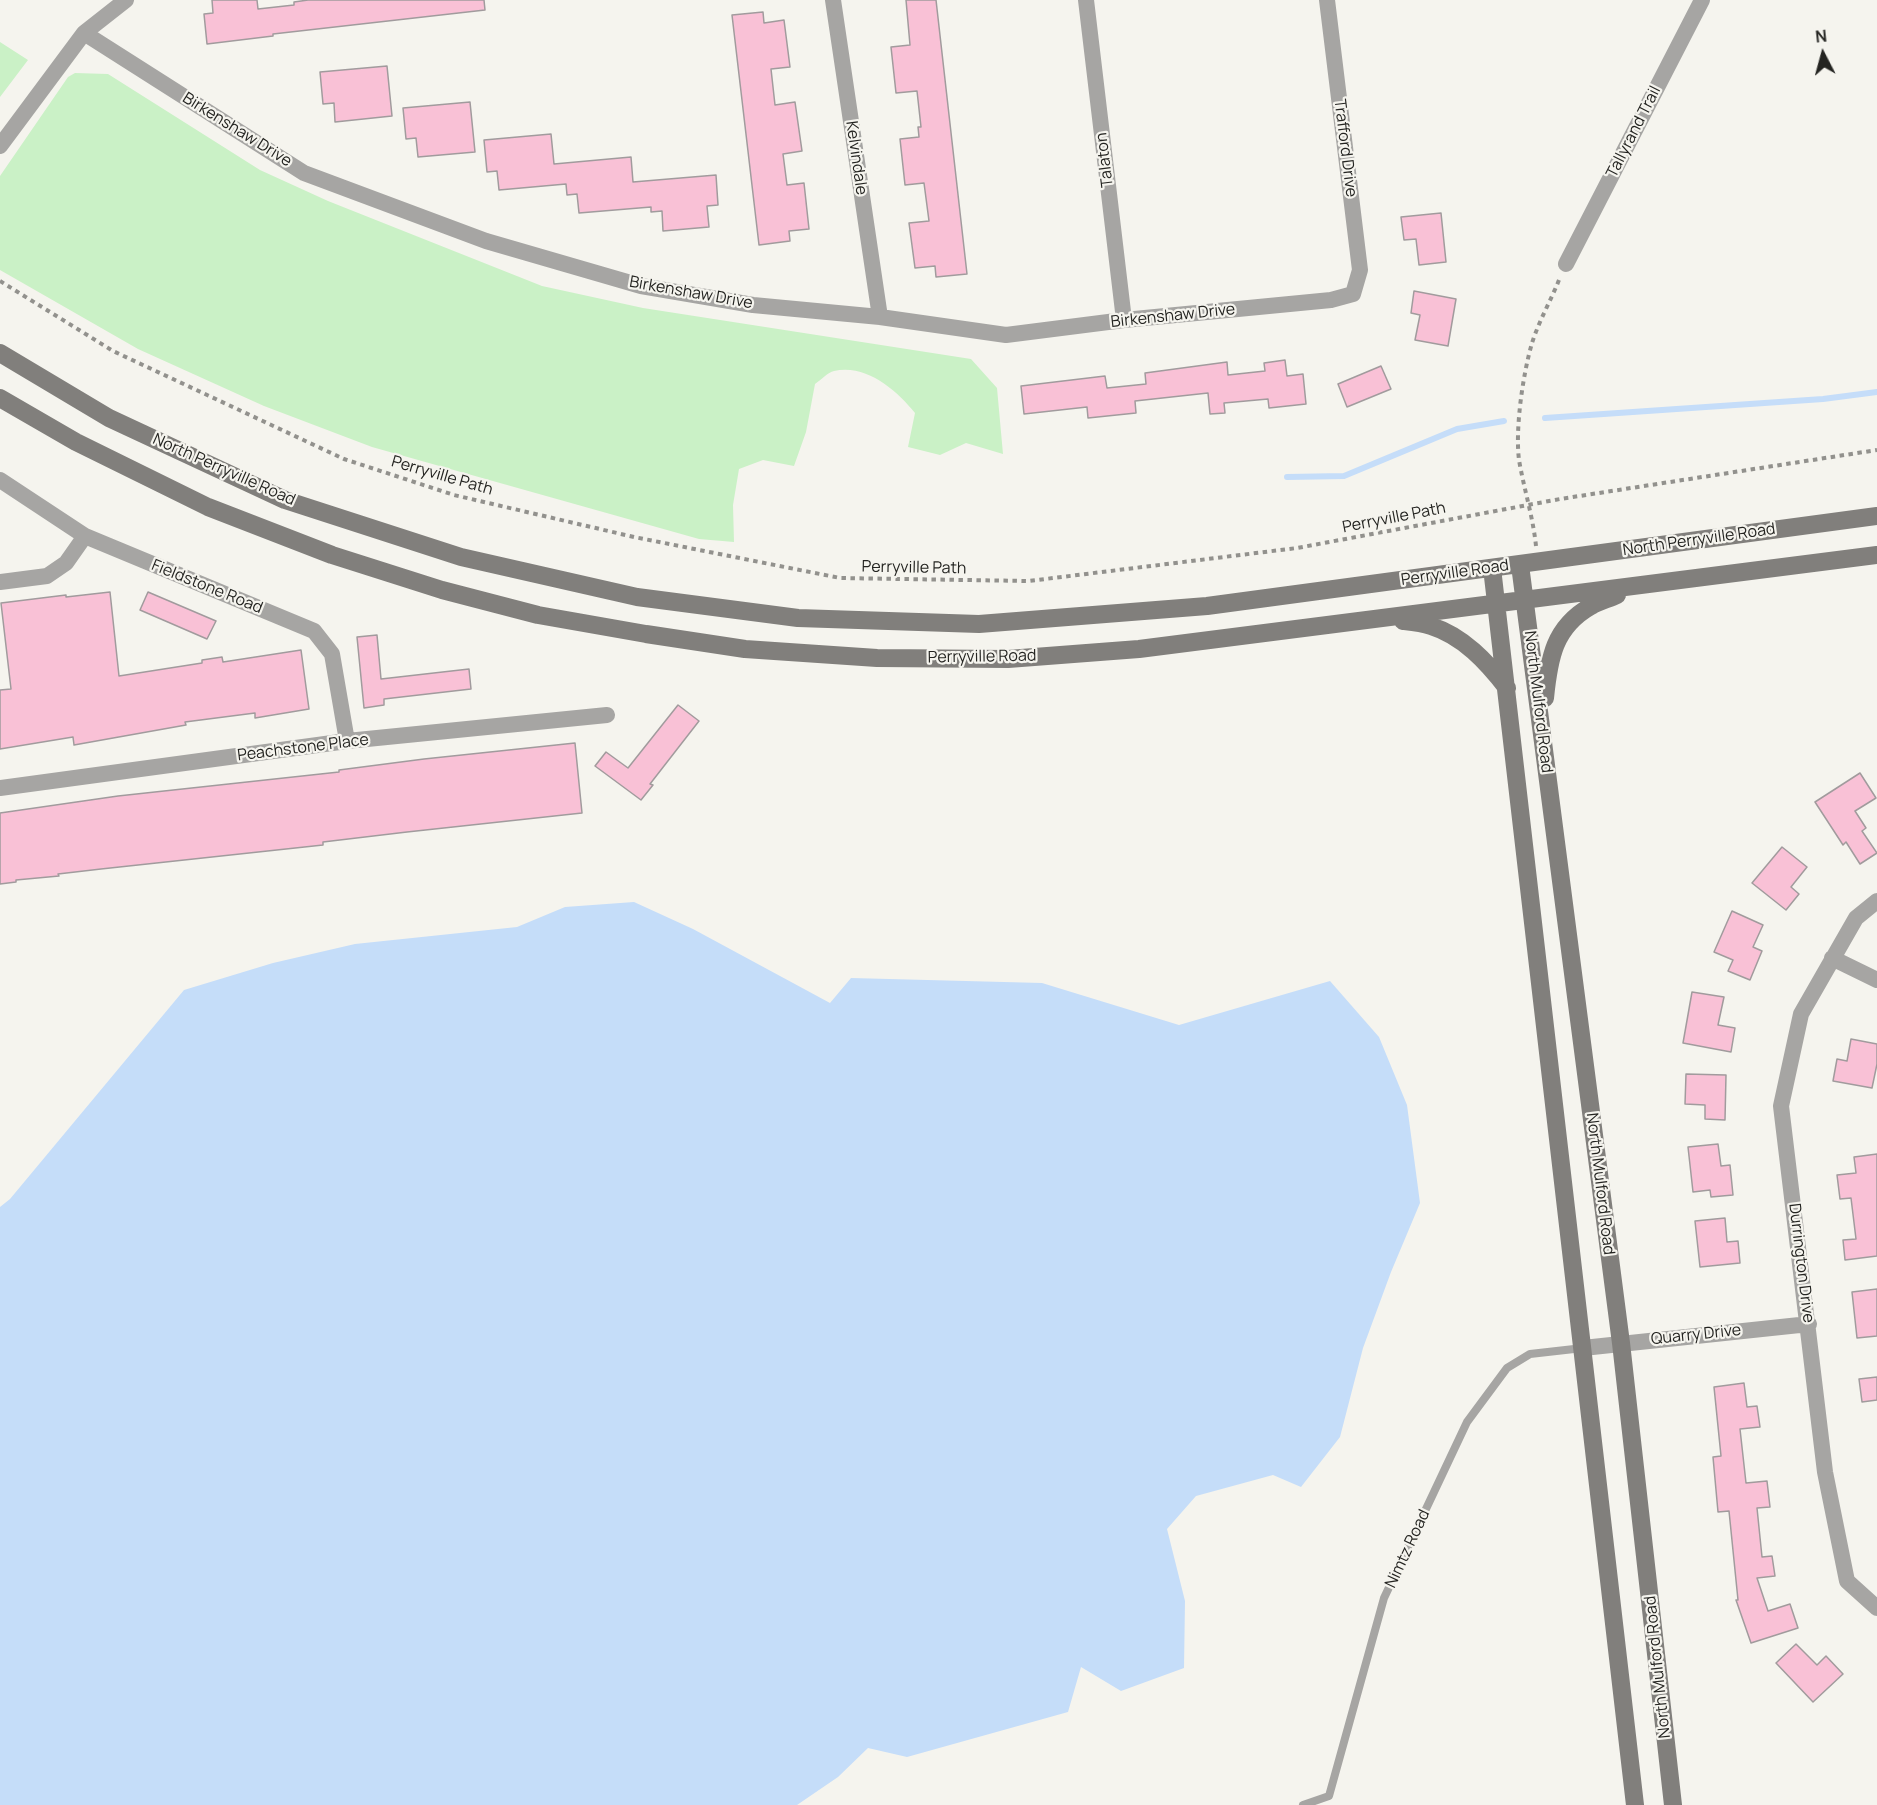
<!DOCTYPE html>
<html>
<head>
<meta charset="utf-8">
<style>
	body { margin:0 }
	#map { position:relative; width:1877px; height:1805px; overflow:hidden; background:#f5f4ee; font-family:Manrope,sans-serif }
	canvas { display:block }
	.north { position:absolute; left:1793px; top:24px; width:60px; height:60px; -webkit-text-stroke:4px #f5f4ee; paint-order:stroke; rotate:354deg; font-size:16px; font-weight:700; line-height:24px; text-align:center; color:#242421 }
	.north::after { content:''; display:block; margin:auto; width:21px; height:27px; background:#242421; clip-path:polygon(50% 0,100% 100%,50% 72%,0 100%) }
</style>
</head>
<body>
<div id="map">
<canvas width="1877" height="1805"></canvas>
<div class="north">N</div>
</div>
<script>
const ctx = document.querySelector('canvas').getContext('2d');
ctx.lineJoin = 'round';
function paint(path, color) { ctx.fillStyle = color; ctx.fill(path, 'evenodd'); }
function stroke(path, color, width, dash) { ctx.strokeStyle = color; ctx.lineWidth = width; ctx.lineCap = dash ? 'butt' : 'round'; ctx.setLineDash(dash || []); ctx.stroke(path); }
function write(font, color, halo, rows, align = 'center') {
  ctx.font = font + ' Manrope,sans-serif'; ctx.lineWidth = 4.5; ctx.setLineDash([]); ctx.textBaseline = 'middle'; ctx.strokeStyle = halo; ctx.fillStyle = color; for (const [text, x, y, turn = 0] of rows) {
    ctx.save(); ctx.translate(x, y); ctx.rotate((+turn || 0) * Math.PI / 180); ctx.textAlign = isNaN(turn) ? turn : align; if (halo) ctx.strokeText(text, 0, 0); ctx.fillText(text, 0, 0); ctx.restore();
  }
}
const green = new Path2D(`
	M 0,42 L 28,60 L 0,97 Z
	M 75,73 L 108,74 L 260,170 L 328,201 L 542,286 L 643,308 L 971,359 L 997,388 L 1003,454 L 966,443 L 940,455 L 908,447 L 915,413 C 896,390 867,364 834,371 C 828,372 821,380 815,384 L 806,432 L 794,466 L 763,460 L 739,469 L 733,505 L 734,542 L 699,539 L 372,447 L 264,406 L 138,349 L 0,270 L 0,176 L 68,77 Z`);
const water = new Path2D(`
	M 634,902 L 693,929 L 830,1003 L 851,978 L 1042,983 L 1179,1025 L 1330,981 L 1379,1037 L 1407,1105 L 1420,1203 L 1391,1272 L 1363,1348 L 1340,1437 L 1301,1487 L 1273,1475 L 1196,1496 L 1167,1529 L 1185,1601 L 1184,1668 L 1121,1691 L 1081,1667 L 1068,1712 L 907,1757 L 868,1748 L 838,1777 L 797,1805 L 0,1805 L 0,1207 L 10,1199 L 184,990 L 273,963 L 355,944 L 517,927 L 565,907 Z`);
const stream = new Path2D(`
	M 1545,418 L 1823,399 L 1877,392
	M 1287,477 L 1344,476 L 1457,429 L 1504,421`);
const building = new Path2D(`
	M 212,0 L 257,0 L 258,9 L 294,5 L 294,2 L 308,0 L 484,0 L 485,10 L 273,34 L 273,36 L 207,44 L 204,14 L 213,13 Z
	M 906,0 L 936,0 L 967,274 L 936,277 L 935,266 L 915,268 L 909,223 L 929,221 L 924,183 L 905,185 L 900,139 L 919,137 L 918,127 L 921,127 L 917,91 L 896,93 L 891,47 L 910,45 Z
	M 763,12 L 764,23 L 784,20 L 790,67 L 771,69 L 775,105 L 795,102 L 802,151 L 783,154 L 787,185 L 804,183 L 809,229 L 789,231 L 790,241 L 759,245 L 732,15 Z
	M 387,66 L 392,116 L 335,122 L 334,103 L 323,104 L 320,72 Z
	M 470,102 L 475,152 L 418,157 L 416,138 L 406,139 L 403,108 Z
	M 551,134 L 554,164 L 631,157 L 633,182 L 716,175 L 718,205 L 707,206 L 709,227 L 663,231 L 662,211 L 651,212 L 651,207 L 579,213 L 577,194 L 567,195 L 566,184 L 499,190 L 497,171 L 487,172 L 484,140 Z
	M 1441,213 L 1446,262 L 1419,265 L 1416,239 L 1404,240 L 1401,217 Z
	M 1414,291 L 1456,299 L 1448,346 L 1415,340 L 1420,315 L 1411,313 Z
	M 1285,360 L 1287,376 L 1303,374 L 1306,404 L 1269,408 L 1268,399 L 1224,403 L 1225,413 L 1210,414 L 1208,393 L 1135,401 L 1136,413 L 1088,418 L 1087,407 L 1024,414 L 1021,386 L 1105,376 L 1107,388 L 1146,384 L 1145,373 L 1227,362 L 1228,375 L 1265,371 L 1264,363 Z
	M 1381,366 L 1391,389 L 1347,407 L 1338,384 Z
	M 110,592 L 119,676 L 202,663 L 202,660 L 222,657 L 223,662 L 301,650 L 309,709 L 255,718 L 255,713 L 185,722 L 186,725 L 74,745 L 73,737 L 0,749 L 0,690 L 11,689 L 1,603 L 66,595 L 66,597 Z
	M 148,592 L 216,621 L 207,639 L 140,610 Z
	M 377,635 L 381,679 L 469,669 L 471,689 L 384,699 L 384,705 L 364,708 L 357,637 Z
	M 678,705 L 699,721 L 650,784 L 653,785 L 641,800 L 595,766 L 606,752 L 628,768 Z
	M 575,743 L 582,813 L 407,832 L 323,842 L 323,845 L 101,869 L 58,874 L 59,876 L 16,880 L 16,882 L 0,884 L 0,813 L 118,796 L 339,772 L 339,770 L 424,759 Z
	M 1860,773 L 1876,798 L 1855,811 L 1866,828 L 1862,831 L 1877,853 L 1860,864 L 1846,842 L 1843,845 L 1815,802 Z
	M 1782,847 L 1807,867 L 1791,887 L 1799,894 L 1786,910 L 1752,883 Z
	M 1732,911 L 1763,925 L 1753,947 L 1762,951 L 1750,980 L 1728,971 L 1733,960 L 1714,952 Z
	M 1692,992 L 1724,997 L 1718,1025 L 1735,1028 L 1731,1052 L 1683,1043 Z
	M 1851,1039 L 1877,1044 L 1877,1064 L 1872,1088 L 1833,1081 L 1837,1059 L 1847,1061 Z
	M 1686,1074 L 1726,1075 L 1725,1120 L 1705,1119 L 1705,1105 L 1685,1104 Z
	M 1718,1144 L 1721,1166 L 1730,1165 L 1733,1195 L 1711,1197 L 1710,1190 L 1693,1192 L 1688,1147 Z
	M 1877,1154 L 1877,1256 L 1845,1260 L 1843,1240 L 1856,1239 L 1851,1198 L 1840,1199 L 1837,1175 L 1856,1173 L 1854,1157 Z
	M 1725,1218 L 1727,1242 L 1738,1241 L 1740,1263 L 1700,1267 L 1695,1221 Z
	M 1877,1289 L 1877,1336 L 1857,1338 L 1852,1292 Z
	M 1877,1377 L 1877,1400 L 1862,1402 L 1859,1379 Z
	M 1744,1383 L 1747,1407 L 1757,1406 L 1760,1427 L 1740,1429 L 1746,1483 L 1767,1481 L 1770,1507 L 1757,1508 L 1762,1557 L 1772,1556 L 1775,1576 L 1757,1578 L 1768,1611 L 1790,1604 L 1798,1628 L 1751,1643 L 1736,1600 L 1738,1600 L 1729,1511 L 1718,1512 L 1713,1457 L 1721,1456 L 1714,1387 Z
	M 1796,1644 L 1817,1665 L 1826,1656 L 1843,1674 L 1813,1702 L 1776,1663 Z`);
const path = new Path2D(`
	M 0,281 L 113,351 L 344,459 L 454,495 L 634,537 L 840,578 L 1029,581 L 1297,548 L 1560,499 L 1877,450
	M 1536,546 C 1533,517 1524,489 1519,460 C 1515,428 1523,374 1532,343 C 1539,321 1551,300 1559,280`);
const lane = new Path2D(`
	M 1303,1805 L 1329,1796 L 1384,1598 L 1467,1422 L 1507,1368 L 1530,1354 L 1583,1348`);
const street = new Path2D(`
	M 833,0 L 880,317
	M 1086,0 L 1124,320
	M 84,33 L 304,173 L 486,241 L 641,286 L 753,305 L 880,317 L 1006,335 L 1124,320 L 1331,300 L 1353,294 L 1360,270 L 1327,0
	M 0,146 L 84,33 L 126,0
	M 1566,264 L 1702,0
	M 0,480 L 85,536 L 314,631 L 332,654 L 347,741
	M 0,582 L 47,576 L 66,563 L 85,536
	M 0,788 L 347,741 L 607,715
	M 1877,901 L 1856,918 L 1801,1014 L 1781,1106 L 1825,1472 L 1847,1581 L 1877,1608
	M 1832,958 L 1877,980
	M 1583,1348 L 1809,1324`);
const secondary = new Path2D(`
	M 0,353 L 109,418 L 285,500 L 461,557 L 637,597 L 798,618 L 979,624 L 1207,606 L 1877,516
	M 0,398 L 76,442 L 208,507 L 332,555 L 442,590 L 538,615 L 646,634 L 745,649 L 877,658 L 1008,659 L 1139,649 L 1877,555
	M 1520,565 L 1621,1343 L 1673,1805
	M 1492,568 L 1635,1805
	M 1403,621 C 1412,622 1422,623 1431,626 C 1463,636 1487,662 1507,688
	M 1545,698 C 1549,658 1554,627 1591,606 C 1599,601 1609,599 1617,595`);
const streetNames = [
	["Birkenshaw Drive",237,130,32],
	["Tallyrand Trail",1634,132,-63],
	["Trafford Drive",1345,148,83],
	["Kelvindale",856,158,82],
	["Talaton",1105,160,-97],
	["Birkenshaw Drive",691,293,10],
	["Birkenshaw Drive",1173,316,-6],
	["North Perryville Road",224,470,24],
	["Perryville Path",442,476,16],
	["Perryville Path",1394,518,-11],
	["North Perryville Road",1699,540,-8],
	["Perryville Path",914,568,1],
	["Perryville Road",1455,573,-8],
	["Fieldstone Road",207,587,22],
	["Perryville Road",982,657,-1],
	["North Mulford Road",1538,702,83],
	["Peachstone Place",303,748,-7],
	["North Mulford Road",1600,1184,83],
	["Durrington Drive",1801,1263,83],
	["Quarry Drive",1696,1335,-6],
	["Nimtz Road",1408,1549,-65],
	["North Mulford Road",1658,1667,-96]
];
paint(green, '#caf1c6');
paint(water, '#c5ddf9');
stroke(stream, '#c5ddf9', 6);
paint(building, '#f9c1d6');
stroke(building, '#a19b9d', 1.5);
stroke(path, '#92918d', 4, [4.5, 4.5]);
stroke(lane, '#a6a5a3', 8);
stroke(street, '#a6a5a3', 16);
stroke(secondary, '#817f7c', 18);
write('16px', '#242421', '#f5f4ee', streetNames);
</script>
</body>
</html>
